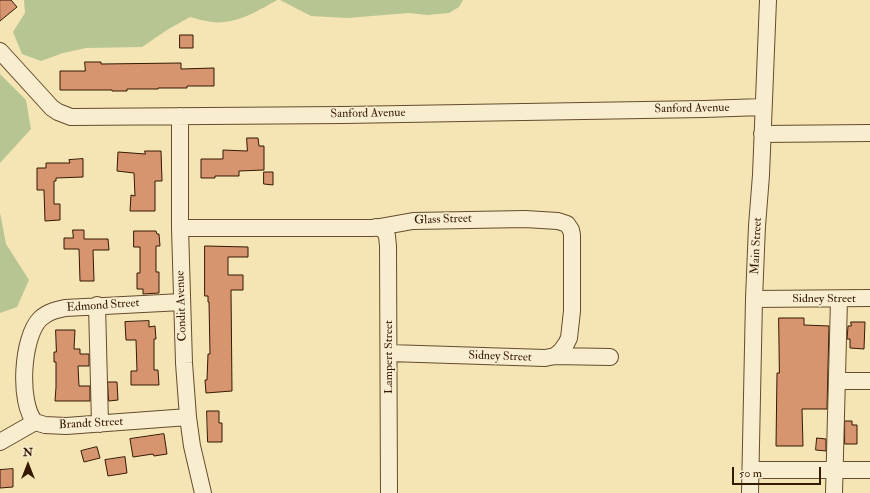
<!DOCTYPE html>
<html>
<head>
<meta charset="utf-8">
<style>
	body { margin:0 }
	#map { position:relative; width:870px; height:493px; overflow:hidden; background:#f5e4b4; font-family:"IM FELL Double Pica",serif }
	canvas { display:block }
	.north { position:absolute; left:8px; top:445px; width:40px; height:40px; -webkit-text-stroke:3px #f8edce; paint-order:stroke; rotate:0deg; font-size:11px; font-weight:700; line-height:16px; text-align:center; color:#351902 }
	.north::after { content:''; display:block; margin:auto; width:14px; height:18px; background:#351902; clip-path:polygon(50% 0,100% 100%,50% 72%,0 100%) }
	.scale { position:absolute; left:732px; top:467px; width:89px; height:18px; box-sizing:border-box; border:2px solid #351902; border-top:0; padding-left:5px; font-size:12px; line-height:14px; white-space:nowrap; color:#351902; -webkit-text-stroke:3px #f8edce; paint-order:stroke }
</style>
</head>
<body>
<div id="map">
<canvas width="870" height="493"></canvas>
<div class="north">N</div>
<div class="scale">50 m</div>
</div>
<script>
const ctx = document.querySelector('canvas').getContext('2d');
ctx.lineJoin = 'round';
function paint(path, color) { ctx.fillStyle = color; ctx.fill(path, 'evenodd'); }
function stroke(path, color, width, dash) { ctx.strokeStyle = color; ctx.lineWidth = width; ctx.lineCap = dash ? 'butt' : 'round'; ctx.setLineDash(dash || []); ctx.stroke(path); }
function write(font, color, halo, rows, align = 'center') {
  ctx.font = font + ' "IM FELL Double Pica",serif'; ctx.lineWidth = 3; ctx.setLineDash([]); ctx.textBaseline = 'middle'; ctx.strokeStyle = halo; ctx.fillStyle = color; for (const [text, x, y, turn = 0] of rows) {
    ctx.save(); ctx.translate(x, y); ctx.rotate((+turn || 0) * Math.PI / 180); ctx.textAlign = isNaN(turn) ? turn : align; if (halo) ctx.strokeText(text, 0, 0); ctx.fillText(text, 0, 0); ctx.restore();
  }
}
const green = new Path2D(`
	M 24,0 L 277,0 C 258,11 235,25 212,22 C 205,21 197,19 190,17 L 167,30 L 142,47 L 86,48 L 63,53 L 41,61 L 22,54 L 13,32 L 25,13 Z
	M 280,0 L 463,0 L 459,7 L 449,13 L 427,15 L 409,13 L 347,18 L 311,16 Z
	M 0,74 L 26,100 L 31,129 L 0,163 Z
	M 0,213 L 6,244 L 29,280 L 17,307 L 0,313 Z`);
const building = new Path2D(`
	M 0,0 L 11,0 L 17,7 L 0,21 Z
	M 180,35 L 193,35 L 193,48 L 180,48 Z
	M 85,62 L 101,62 L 101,64 L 181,63 L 181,69 L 214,68 L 214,86 L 187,86 L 187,88 L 158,88 L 158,89 L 127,89 L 127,91 L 112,91 L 112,90 L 60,90 L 60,71 L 85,71 Z
	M 247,138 L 258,138 L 259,146 L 264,146 L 264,170 L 239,171 L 239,176 L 215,176 L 215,178 L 201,178 L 201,159 L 223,159 L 223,150 L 247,151 Z
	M 145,151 L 161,151 L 162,181 L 155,181 L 155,211 L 130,211 L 131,195 L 135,196 L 134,173 L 117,171 L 118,152 L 145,154 Z
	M 83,159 L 83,177 L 56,178 L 56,181 L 54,181 L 54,204 L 60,204 L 60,220 L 45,221 L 44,190 L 37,190 L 37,168 L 46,168 L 46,163 L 70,163 L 69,160 Z
	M 264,172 L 273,172 L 273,185 L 264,184 Z
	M 73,230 L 84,230 L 84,239 L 108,239 L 109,250 L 93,250 L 94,281 L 80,281 L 79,249 L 64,249 L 64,238 L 73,238 Z
	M 134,231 L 156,231 L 157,234 L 159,234 L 160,246 L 156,246 L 156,272 L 159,272 L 159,293 L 143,294 L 143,289 L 137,289 L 137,273 L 140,273 L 140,247 L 134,247 Z
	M 205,246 L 248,247 L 248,257 L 228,257 L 228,275 L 243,275 L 243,290 L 231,290 L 232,391 L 206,393 L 205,380 L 207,380 L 208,354 L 210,354 L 209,302 L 208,302 L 208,296 L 205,296 Z
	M 779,318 L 804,318 L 804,325 L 829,326 L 827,409 L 802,409 L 803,446 L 776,446 L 777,373 L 779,373 Z
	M 149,321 L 149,327 L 155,326 L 156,339 L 154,339 L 154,370 L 158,370 L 159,385 L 131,385 L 131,371 L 137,371 L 136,340 L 126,340 L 125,322 Z
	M 851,322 L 865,322 L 864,349 L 850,348 L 850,339 L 847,339 L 848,326 L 851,326 Z
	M 56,330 L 75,330 L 74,349 L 80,349 L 80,354 L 89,354 L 89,366 L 78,366 L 79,386 L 90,386 L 90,401 L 55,401 L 56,387 L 56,362 L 54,362 L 54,352 L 56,352 Z
	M 108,382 L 117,382 L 118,400 L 109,401 Z
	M 207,411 L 219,411 L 219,423 L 222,423 L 222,442 L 208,442 Z
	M 845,421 L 852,421 L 852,425 L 857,425 L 857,444 L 845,444 Z
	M 164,434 L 167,454 L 154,456 L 153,454 L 133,457 L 130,439 Z
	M 817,438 L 826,439 L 826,451 L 816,450 Z
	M 97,447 L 100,458 L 84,462 L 81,451 Z
	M 125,457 L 127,473 L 108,476 L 105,460 Z
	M 13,469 L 13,487 L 0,488 L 0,470 Z`);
const minor = new Path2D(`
	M 0,51 L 52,108 L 58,112 L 71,117 L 343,115 L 704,109 L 763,107
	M 180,116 L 180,228 L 184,363 L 188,417 L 192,446 L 203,493
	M 762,134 L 870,133
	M 376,227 L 384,230 L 387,236 L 388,246 L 389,493
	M 180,228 L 374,228 L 413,221 L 525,219 L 558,221 L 567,224 L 571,230 L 572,235 L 572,311 L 569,338 L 566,344 L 561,351 L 555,356
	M 754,299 L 870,298
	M 97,305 L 100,424
	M 389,353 L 545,358 L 555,356 L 610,357
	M 837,381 L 870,381
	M 35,422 C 18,403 22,337 40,319 C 47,312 56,310 65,308 L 182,302
	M 0,442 L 35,422 L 45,425 L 66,426 L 188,417
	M 751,470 L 870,470
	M 750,493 L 754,299 L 757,226 L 761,175 L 768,0
	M 834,493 L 839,299`);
const streetNames = [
	["Sanford Avenue",692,109,-1],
	["Sanford Avenue",368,114,-1],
	["Glass Street",443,220,-2],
	["Main Street",757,246,-87],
	["Sidney Street",824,299],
	["Edmond Street",103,306,-4],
	["Condit Avenue",182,306,-92],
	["Lampert Street",389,357,-90],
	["Sidney Street",500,357,2],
	["Brandt Street",91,424,-3]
];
paint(green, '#b6c592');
paint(building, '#d6946f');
stroke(building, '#351902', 1);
stroke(minor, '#654c2e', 18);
stroke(minor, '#f8edce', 16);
write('12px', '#351902', '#f8edce', streetNames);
</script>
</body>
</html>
